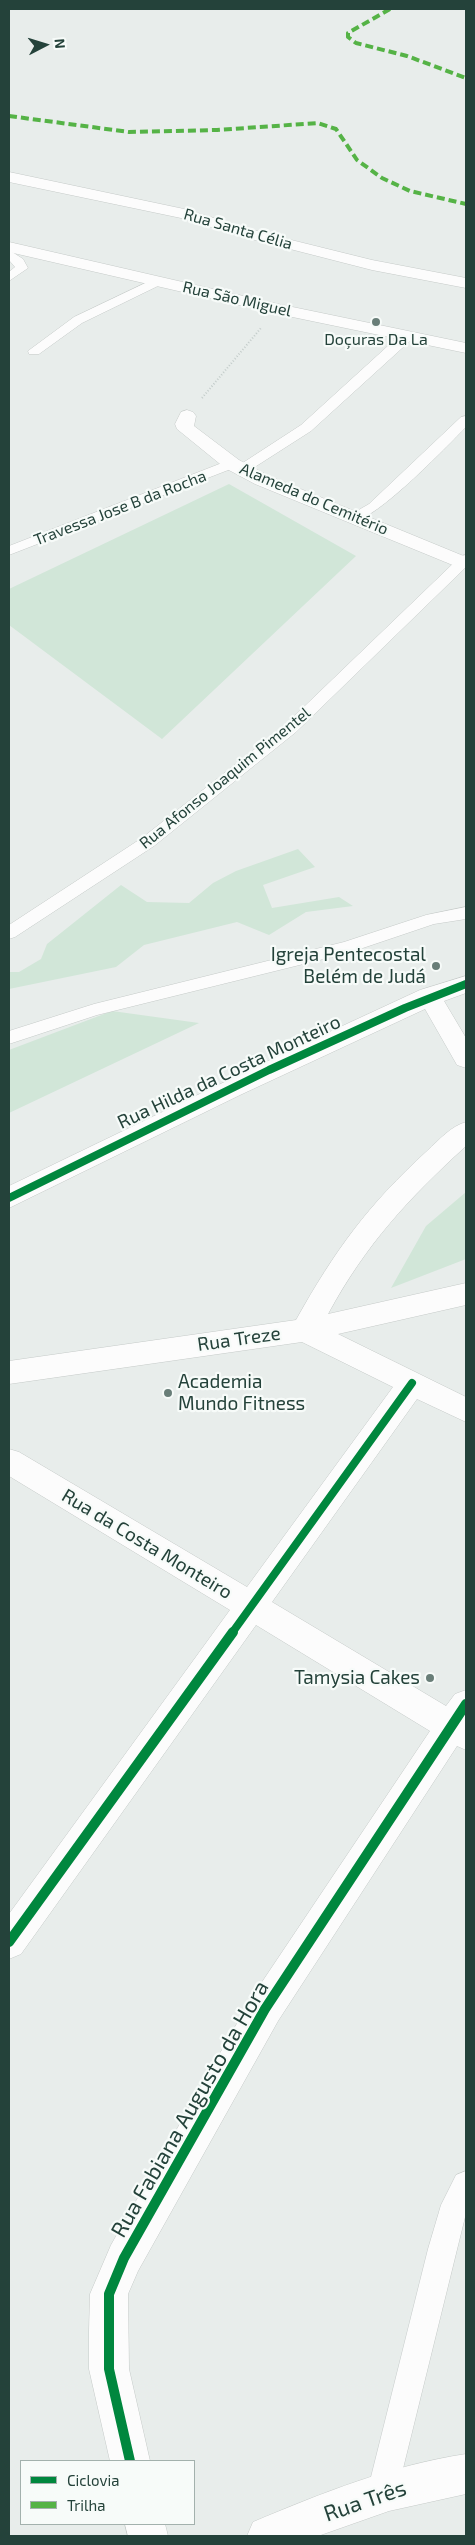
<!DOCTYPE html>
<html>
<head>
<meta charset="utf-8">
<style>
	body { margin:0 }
	#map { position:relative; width:475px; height:2545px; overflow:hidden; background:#e8edeb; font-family:"Exo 2",sans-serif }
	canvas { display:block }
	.frame { position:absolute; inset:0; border:10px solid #24423a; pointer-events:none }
	.legend { position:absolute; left:20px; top:2460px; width:175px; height:65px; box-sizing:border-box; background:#f7fbf9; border:1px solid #a3b1ad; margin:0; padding:6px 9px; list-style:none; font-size:15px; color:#24423a }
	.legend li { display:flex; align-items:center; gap:10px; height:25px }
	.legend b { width:25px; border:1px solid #a3b1ad }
	.north { position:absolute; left:20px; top:20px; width:50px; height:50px; -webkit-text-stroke:4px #f7fbf9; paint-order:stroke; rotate:85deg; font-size:14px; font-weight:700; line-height:20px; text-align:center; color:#24423a }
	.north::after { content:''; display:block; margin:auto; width:18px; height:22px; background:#24423a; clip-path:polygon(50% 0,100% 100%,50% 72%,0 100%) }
</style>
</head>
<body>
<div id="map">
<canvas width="475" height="2545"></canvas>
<div class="frame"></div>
<ul class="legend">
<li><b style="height:6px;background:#00873e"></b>Ciclovia</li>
<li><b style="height:6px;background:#55b346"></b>Trilha</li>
</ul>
<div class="north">N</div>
</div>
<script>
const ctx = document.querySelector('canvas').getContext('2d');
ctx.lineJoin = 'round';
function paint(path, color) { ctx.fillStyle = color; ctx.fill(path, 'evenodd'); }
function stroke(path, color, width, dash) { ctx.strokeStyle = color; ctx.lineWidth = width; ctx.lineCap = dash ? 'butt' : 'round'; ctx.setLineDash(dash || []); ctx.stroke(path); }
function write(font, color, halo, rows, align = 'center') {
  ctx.font = font + ' "Exo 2",sans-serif'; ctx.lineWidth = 4.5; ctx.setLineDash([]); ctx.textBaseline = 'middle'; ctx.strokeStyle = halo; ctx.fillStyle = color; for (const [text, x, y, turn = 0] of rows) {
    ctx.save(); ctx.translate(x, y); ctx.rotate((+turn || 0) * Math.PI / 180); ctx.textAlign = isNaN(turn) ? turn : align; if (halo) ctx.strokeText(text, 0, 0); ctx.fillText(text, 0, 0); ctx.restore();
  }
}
const green = new Path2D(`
	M 229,484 L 356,556 L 162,739 L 9,625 L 9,589 Z
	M 298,849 L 315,867 L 263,885 L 272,908 L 339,897 L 353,906 L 306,912 L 269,935 L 237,922 L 144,945 L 116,967 L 9,989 L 9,972 L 19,972 L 41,959 L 47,944 L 121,885 L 147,902 L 189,903 L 213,883 L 236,871 Z
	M 112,1011 L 199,1023 L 9,1113 L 9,1050 Z
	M 466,1192 L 466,1259 L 391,1288 L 426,1226 Z`);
const path = new Path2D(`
	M 202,398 L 261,328`);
const lane = new Path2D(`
	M 9,250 L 23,259 L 28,268 L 9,281 L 9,272 L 15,267 L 9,260 Z
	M 158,277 L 162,278 L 164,281 L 162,284 L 82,323 L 39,354 L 29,354 L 28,351 L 74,317 Z
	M 406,333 L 412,337 L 411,340 L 311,431 L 247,472 L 237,472 L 236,467 L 9,555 L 9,546 L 227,461 L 237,461 L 238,466 L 301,425 L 401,334 Z
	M 466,416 L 466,427 C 448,445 371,526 350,521 L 348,518 L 350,515 L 369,504 L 461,417 Z
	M 466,555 L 466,567 L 296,732 L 154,846 L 15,937 L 9,939 L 9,925 L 142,838 L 284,726 L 461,556 Z
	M 466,907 L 466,919 L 434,924 L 348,953 L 97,1015 L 9,1044 L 9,1031 L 94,1004 L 344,942 L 426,915 Z
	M 466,2171 L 466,2213 L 397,2493 L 392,2503 L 382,2508 L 372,2503 L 367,2493 L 428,2249 L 441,2205 L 456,2175 Z`);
const street = new Path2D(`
	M 9,172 L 184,209 L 267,234 L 372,260 L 466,278 L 466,288 L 372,270 L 255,240 L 181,218 L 9,182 Z
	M 9,242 L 278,304 L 466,343 L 466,353 L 278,314 L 9,252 Z
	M 187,410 L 193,412 L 196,416 L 194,426 L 239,460 L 269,476 L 466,557 L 466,567 L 455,566 L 255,484 L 225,468 L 177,429 L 175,424 L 181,412 Z
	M 466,976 L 466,993 L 444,1001 L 466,1038 L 466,1068 L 457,1065 L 425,1009 L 240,1095 L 9,1208 L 9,1186 L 297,1047 L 420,990 Z
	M 466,1122 L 466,1146 C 408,1199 366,1244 328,1314 L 466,1283 L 466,1305 L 338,1334 L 466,1397 L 466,1422 L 417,1399 L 272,1602 L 446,1706 L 455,1694 L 466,1690 L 466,1750 L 457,1746 L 278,2021 L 138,2271 L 128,2294 L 129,2369 L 150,2461 L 110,2461 L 89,2369 L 89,2331 L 90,2294 L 111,2245 L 252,1997 L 430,1731 L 256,1625 L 21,1954 L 9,1959 L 9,1914 L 230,1610 L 9,1476 L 9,1449 L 19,1452 L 247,1587 L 393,1387 L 302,1342 L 9,1384 L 9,1361 L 296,1320 C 335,1250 368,1205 427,1151 C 439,1140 451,1126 466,1122 Z
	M 466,2454 L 466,2494 L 389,2511 L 318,2536 L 247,2536 L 253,2522 C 322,2493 392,2465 466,2454 Z
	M 125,2524 L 165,2524 L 168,2536 L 128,2536 Z`);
const quiet = new Path2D(`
	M 390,9 L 348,33 L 348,37 L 356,43 L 407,56 L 466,78
	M 9,116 L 129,132 L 217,130 L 318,123 L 336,129 L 357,160 L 382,178 L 410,191 L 466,204`);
const cyclewayFar1 = new Path2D(`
	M 9,1198 L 269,1070 L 405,1008 L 466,984
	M 232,1633 L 412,1383`);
const cycleway = new Path2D(`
	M 9,1942 L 233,1632
	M 130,2461 L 109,2369 L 109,2294 L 124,2258 L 265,2009 L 466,1704`);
const markers = [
	[376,322,5,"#697e78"],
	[436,966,5,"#697e78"],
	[168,1393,5,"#697e78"],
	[430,1678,5,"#697e78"]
];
const farStreetnames = [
	["Rua Santa Célia",238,229,16],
	["Rua São Miguel",237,299,13],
	["Alameda do Cemitério",314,499,23],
	["Travessa Jose B da Rocha",120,508,-21],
	["Rua Afonso Joaquim Pimentel",225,778,-39]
];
const farPoinames = [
	["Doçuras Da La",376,340]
];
const poiNames = [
	["Igreja Pentecostal",426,955],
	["Belém de Judá",426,977],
	["Academia",178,1382,"left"],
	["Mundo Fitness",178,1404,"left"],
	["Tamysia Cakes",420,1678]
];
const streetNames = [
	["Rua Hilda da Costa Monteiro",229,1072,-25],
	["Rua Treze",239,1339,-8],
	["Rua da Costa Monteiro",147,1544,31]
];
const nearStreetnames = [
	["Rua Fabiana Augusto da Hora",190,2109,-60],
	["Rua Três",365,2501,-19]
];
paint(green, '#d1e6d8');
stroke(lane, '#c5cac8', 1);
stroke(street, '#c5cac8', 1);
stroke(path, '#c3ccca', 2, [1, 2]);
paint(lane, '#fcfcfc');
paint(street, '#fcfcfc');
stroke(quiet, '#55b346', 4, [8, 4]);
stroke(cyclewayFar1, '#00873e', 8);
stroke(cycleway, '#00873e', 10);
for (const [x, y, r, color] of markers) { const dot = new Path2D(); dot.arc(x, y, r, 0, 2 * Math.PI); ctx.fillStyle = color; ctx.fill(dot); stroke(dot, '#f7fbf9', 2); }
write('16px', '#24423a', '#f7fbf9', farStreetnames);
write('16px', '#24423a', '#f7fbf9', farPoinames);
write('19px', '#24423a', '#f7fbf9', poiNames, 'right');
write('19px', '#24423a', '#f7fbf9', streetNames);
write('22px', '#24423a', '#f7fbf9', nearStreetnames);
</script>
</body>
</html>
